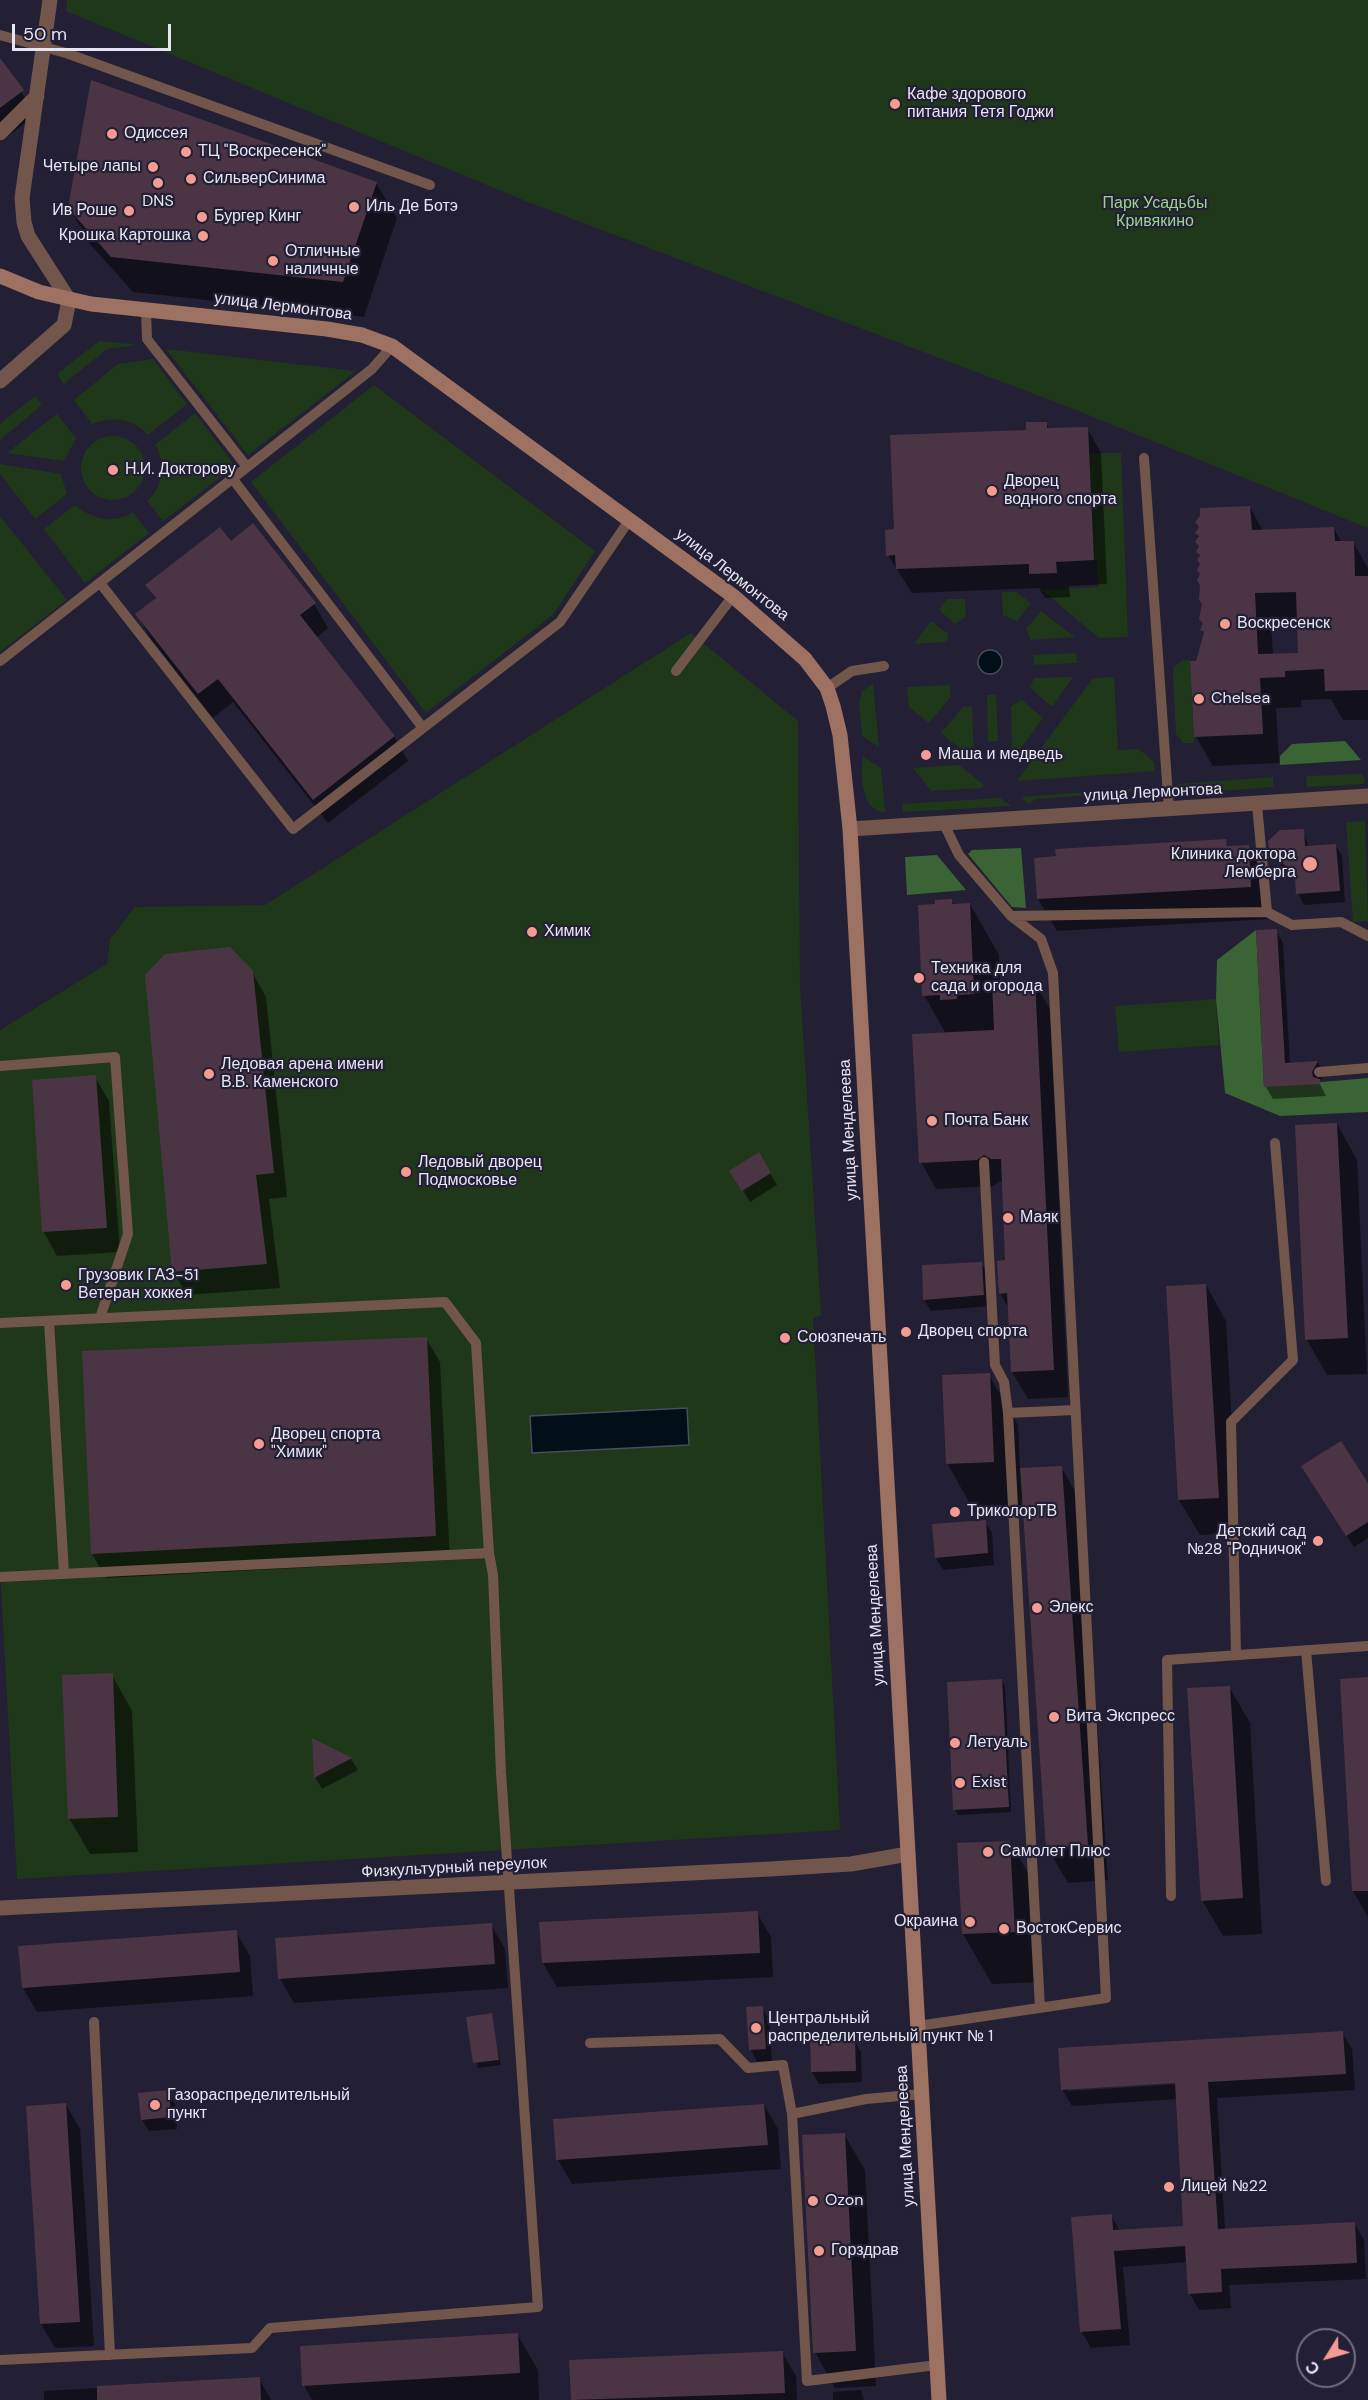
<!DOCTYPE html>
<html>
<head>
<meta charset="utf-8">
<style>
	body { margin:0 }
	#map { position:relative; width:1368px; height:2400px; overflow:hidden; background:#231f34; font-family:"DM Sans",sans-serif }
	canvas { display:block }
	.north { position:absolute; left:1296px; top:2328px; width:60px; height:60px; box-sizing:border-box; background:#231f34; border:2px solid #716e80; border-radius:50%; rotate:233deg; font-size:16px; font-weight:700; line-height:24px; text-align:center; color:#e6e5f3 }
	.north::after { content:''; display:block; margin:auto; width:21px; height:27px; background:#f59c90; clip-path:polygon(50% 0,100% 100%,50% 72%,0 100%) }
	.scale { position:absolute; left:12px; top:24px; width:159px; height:27px; box-sizing:border-box; border:3px solid #e6e5f3; border-top:0; padding-left:8px; font-size:18px; line-height:21px; white-space:nowrap; color:#e6e5f3; -webkit-text-stroke:4px #231f34; paint-order:stroke }
</style>
</head>
<body>
<div id="map">
<canvas width="1368" height="2400"></canvas>
<div class="north">С</div>
<div class="scale">50 m</div>
</div>
<script>
const ctx = document.querySelector('canvas').getContext('2d');
ctx.lineJoin = 'round';
function paint(path, color) { ctx.fillStyle = color; ctx.fill(path, 'evenodd'); }
function stroke(path, color, width, dash) { ctx.strokeStyle = color; ctx.lineWidth = width; ctx.lineCap = dash ? 'butt' : 'round'; ctx.setLineDash(dash || []); ctx.stroke(path); }
function write(font, color, halo, rows, align = 'center') {
  ctx.font = font + ' "DM Sans",sans-serif'; ctx.lineWidth = 4.5; ctx.setLineDash([]); ctx.textBaseline = 'middle'; ctx.strokeStyle = halo; ctx.fillStyle = color; for (const [text, x, y, turn = 0] of rows) {
    ctx.save(); ctx.translate(x, y); ctx.rotate((+turn || 0) * Math.PI / 180); ctx.textAlign = isNaN(turn) ? turn : align; if (halo) ctx.strokeText(text, 0, 0); ctx.fillText(text, 0, 0); ctx.restore();
  }
}
const green = new Path2D(`
	M 67,0 L 1368,0 L 1368,528 L 1071,408 L 528,202 L 66,11 Z
	M 99,341 L 139,345 L 107,349 L 64,384 L 57,374 Z
	M 166,349 L 356,371 L 248,455 Z
	M 153,359 L 187,404 L 148,435 C 134,418 111,416 92,424 L 74,400 L 118,364 Z
	M 374,385 L 595,551 L 553,615 L 426,713 L 251,482 Z
	M 35,396 L 42,405 L 0,440 L 0,424 Z
	M 195,413 L 235,466 L 163,521 L 147,501 C 163,488 166,461 155,445 Z
	M 57,414 L 76,438 L 64,461 L 7,453 Z
	M81 468a32 32 0 1 1 64 0a32 32 0 1 1-64 0Z
	M 1089,453 L 1121,453 L 1128,637 L 1099,638 L 1042,590 L 1098,587 L 1097,561 L 1094,560 Z
	M 0,464 L 61,474 L 67,494 L 35,519 L 0,474 Z
	M 75,505 C 92,519 113,525 133,512 L 149,533 L 85,583 L 44,529 Z
	M 0,516 L 67,600 L 0,652 Z
	M 1002,592 L 1016,592 L 1031,603 L 1017,621 L 1003,615 Z
	M 947,599 L 965,599 L 966,616 L 955,624 L 939,610 Z
	M 1041,611 L 1075,637 L 1031,640 L 1026,629 Z
	M 931,621 L 948,634 L 947,642 L 914,644 Z
	M 691,633 L 798,721 L 800,985 L 821,1315 L 813,1318 L 840,1830 L 17,1879 L 0,1569 L 0,1030 L 107,964 L 110,939 L 135,907 L 265,905 Z
	M 1076,653 L 1077,663 L 1034,665 L 1033,655 Z
	M 1183,660 L 1190,660 L 1194,743 L 1184,743 L 1176,734 L 1173,673 L 1174,667 Z
	M 1073,677 L 1052,707 L 1030,688 L 1034,678 Z
	M 1114,677 L 1118,750 L 1139,749 L 1154,762 L 1155,771 L 1017,781 L 1093,678 Z
	M 873,684 L 879,747 L 862,736 L 859,703 L 862,691 Z
	M 950,685 L 951,697 L 929,723 L 909,707 L 907,687 Z
	M 987,695 L 996,695 L 998,741 L 988,741 Z
	M 1022,700 L 1043,718 L 1020,749 L 1012,750 L 1011,706 Z
	M 963,707 L 972,707 L 974,760 L 941,733 Z
	M 863,756 L 881,768 L 885,812 C 861,812 860,773 863,756 Z
	M 959,765 L 984,785 L 982,788 L 931,791 L 913,768 Z
	M 1362,774 L 1365,780 L 1364,784 L 1307,787 L 1306,776 Z
	M 1273,777 L 1273,787 L 1179,794 L 1178,784 Z
	M 1156,787 L 1156,794 L 1149,799 L 1142,791 L 1036,799 L 1029,804 L 1021,797 Z
	M 1000,798 L 1011,806 L 903,812 L 902,804 Z
	M 1365,821 L 1368,921 L 1353,922 L 1346,822 Z
	M 1216,999 L 1219,1045 L 1119,1052 L 1115,1006 Z`);
const forest = new Path2D(`
	M 1345,741 L 1361,760 L 1280,765 L 1280,756 L 1292,744 Z
	M 1021,848 L 1026,908 L 1012,907 L 968,854 L 972,850 Z
	M 937,855 L 966,890 L 907,895 L 905,857 Z
	M 1256,930 L 1264,1087 L 1368,1078 L 1368,1112 L 1280,1116 L 1225,1093 L 1216,999 L 1217,960 Z`);
const water = new Path2D(`
	M978 662a12 12 0 1 1 24 0a12 12 0 1 1-24 0Z
	M 687,1408 L 689,1445 L 532,1453 L 530,1416 Z`);
const shadow = new Path2D(`
	M 0,60 L 36,115 L 0,142 Z
	M 376,183 L 397,218 L 364,317 L 133,292 L 90,244 L 69,207 Z
	M 1046,423 L 1050,430 L 1087,428 L 1101,453 L 1107,584 L 1069,586 L 1070,597 L 1045,598 L 1039,588 L 912,593 L 888,555 L 895,530 L 1028,431 Z
	M 1250,507 L 1263,531 L 1334,529 L 1342,543 L 1353,542 L 1368,568 L 1368,720 L 1343,720 L 1331,699 L 1301,700 L 1301,707 L 1276,708 L 1279,763 L 1213,766 L 1196,737 L 1197,662 L 1205,635 L 1202,630 L 1204,624 L 1201,565 L 1199,560 L 1200,548 L 1197,533 ZM 1298,621 L 1300,654 L 1273,655 L 1271,622 Z
	M 253,526 L 314,604 L 328,628 L 316,638 L 394,736 L 408,761 L 328,823 L 233,702 L 213,718 L 151,639 L 137,614 L 156,600 L 147,585 L 231,543 Z
	M 1303,831 L 1309,847 L 1335,845 L 1342,856 L 1345,902 L 1304,905 L 1298,893 L 1297,880 L 1277,861 L 1270,850 Z
	M 1225,841 L 1229,847 L 1248,846 L 1266,878 L 1269,919 L 1057,931 L 1038,899 Z
	M 951,901 L 954,905 L 970,904 L 999,955 L 1000,983 L 1034,982 L 1050,1009 L 1068,1397 L 1028,1399 L 1012,1372 L 1009,1309 L 1000,1293 L 1007,1262 L 1003,1183 L 1000,1181 L 993,1186 L 936,1189 L 921,1162 L 946,1034 L 924,995 L 937,906 Z
	M 1276,931 L 1283,943 L 1290,1064 L 1318,1063 L 1324,1074 L 1319,1082 L 1326,1096 L 1273,1099 L 1266,1087 Z
	M 252,972 L 266,997 L 287,1197 L 269,1199 L 280,1288 L 187,1295 L 173,1271 Z
	M 95,1077 L 109,1101 L 120,1252 L 57,1256 L 43,1231 Z
	M 1337,1124 L 1357,1160 L 1367,1374 L 1327,1375 L 1307,1340 Z
	M 759,1154 L 777,1185 L 750,1202 L 731,1171 Z
	M 981,1263 L 988,1275 L 990,1306 L 931,1311 L 924,1300 Z
	M 1206,1285 L 1226,1321 L 1238,1533 L 1200,1535 L 1179,1500 Z
	M 426,1338 L 440,1362 L 450,1560 L 106,1578 L 92,1554 Z
	M 989,1375 L 1018,1425 L 1020,1470 L 1061,1467 L 1082,1503 L 1108,1880 L 1068,1883 L 1047,1847 L 1024,1501 L 1021,1501 L 1022,1512 L 976,1514 L 947,1463 Z
	M 1310,1478 L 1368,1486 L 1368,1538 L 1354,1547 Z
	M 985,1522 L 992,1533 L 994,1565 L 943,1570 L 936,1558 L 934,1526 Z
	M 112,1675 L 132,1711 L 138,1852 L 90,1854 L 69,1818 Z
	M 1368,1679 L 1368,1917 L 1353,1891 L 1342,1680 Z
	M 1001,1680 L 1005,1686 L 1011,1812 L 958,1815 L 955,1810 Z
	M 1229,1687 L 1250,1723 L 1262,1934 L 1223,1936 L 1202,1900 Z
	M 313,1740 L 351,1759 L 358,1770 L 322,1789 L 315,1777 Z
	M 1010,1842 L 1039,1892 L 1043,1982 L 992,1984 L 963,1934 Z
	M 757,1913 L 771,1937 L 773,1977 L 557,1987 L 543,1963 L 541,1924 Z
	M 491,1925 L 505,1949 L 508,1988 L 294,2003 L 280,1979 Z
	M 236,1932 L 250,1956 L 253,1996 L 37,2012 L 23,1988 Z
	M 762,2008 L 769,2019 L 772,2061 L 757,2062 L 751,2050 Z
	M 491,2015 L 501,2065 L 478,2068 L 468,2019 Z
	M 1342,2032 L 1352,2049 L 1355,2090 L 1217,2098 L 1225,2230 L 1354,2223 L 1364,2240 L 1366,2279 L 1229,2285 L 1231,2308 L 1199,2310 L 1190,2294 L 1188,2262 L 1123,2267 L 1130,2345 L 1091,2348 L 1082,2332 L 1072,2218 L 1111,2215 L 1120,2231 L 1185,2227 L 1177,2099 L 1072,2106 L 1062,2089 L 1060,2050 ZM 1182,2081 L 1182,2084 L 1068,2091 L 1068,2088 Z
	M 854,2040 L 861,2052 L 862,2082 L 819,2084 L 812,2072 Z
	M 168,2092 L 175,2104 L 177,2129 L 149,2131 L 142,2120 Z
	M 66,2105 L 80,2129 L 94,2346 L 55,2348 L 41,2324 Z
	M 764,2105 L 778,2129 L 781,2169 L 572,2184 L 558,2160 Z
	M 844,2134 L 865,2170 L 876,2386 L 835,2388 L 815,2352 Z
	M 517,2334 L 538,2370 L 539,2400 L 312,2400 L 304,2385 Z
	M 782,2352 L 796,2376 L 797,2400 L 573,2400 L 571,2362 Z
	M 259,2379 L 271,2400 L 44,2400 L 44,2391 Z
	M 861,2390 L 864,2400 L 833,2400 L 833,2392 Z`);
const building = new Path2D(`
	M 0,58 L 24,90 L 0,108 Z
	M 91,80 L 377,182 L 343,282 L 111,257 L 68,208 Z
	M 1026,422 L 1047,422 L 1047,428 L 1088,427 L 1094,560 L 1056,562 L 1057,573 L 1029,574 L 1029,564 L 896,569 L 895,555 L 886,556 L 885,530 L 894,529 L 890,435 L 1026,430 Z
	M 1250,506 L 1252,530 L 1334,527 L 1335,541 L 1354,541 L 1355,576 L 1368,576 L 1368,690 L 1325,691 L 1324,669 L 1285,671 L 1285,677 L 1260,678 L 1263,734 L 1194,737 L 1190,661 L 1196,661 L 1204,632 L 1200,630 L 1203,623 L 1199,619 L 1202,604 L 1199,600 L 1200,585 L 1197,580 L 1200,574 L 1197,570 L 1200,564 L 1197,560 L 1200,555 L 1196,552 L 1199,546 L 1195,542 L 1199,536 L 1195,533 L 1199,527 L 1195,522 L 1200,516 L 1200,508 ZM 1296,592 L 1298,653 L 1258,654 L 1255,593 Z
	M 253,523 L 316,603 L 300,615 L 395,736 L 313,800 L 218,679 L 198,694 L 135,614 L 156,598 L 145,585 L 220,527 L 231,541 Z
	M 1304,829 L 1305,846 L 1336,844 L 1340,891 L 1296,894 L 1295,875 L 1269,850 L 1268,841 L 1280,830 Z
	M 1226,839 L 1227,846 L 1249,845 L 1251,887 L 1037,899 L 1034,858 L 1056,856 L 1055,849 Z
	M 952,899 L 952,904 L 970,903 L 974,994 L 957,995 L 957,999 L 940,1000 L 940,995 L 922,996 L 918,905 L 935,904 L 935,900 Z
	M 1277,929 L 1285,1063 L 1318,1061 L 1312,1072 L 1313,1077 L 1320,1079 L 1320,1084 L 1264,1087 L 1256,930 Z
	M 230,947 L 253,971 L 274,1173 L 256,1175 L 267,1264 L 172,1272 L 145,975 L 165,954 Z
	M 1035,980 L 1054,1370 L 1011,1372 L 1007,1293 L 999,1294 L 997,1261 L 1005,1260 L 1001,1159 L 991,1159 L 984,1155 L 977,1160 L 919,1163 L 912,1034 L 994,1030 L 992,982 Z
	M 96,1075 L 107,1228 L 42,1232 L 32,1080 Z
	M 1337,1123 L 1348,1338 L 1305,1340 L 1295,1125 Z
	M 759,1152 L 771,1173 L 742,1191 L 729,1171 Z
	M 982,1262 L 984,1295 L 923,1300 L 922,1265 Z
	M 1206,1284 L 1219,1498 L 1178,1500 L 1166,1286 Z
	M 427,1337 L 436,1536 L 91,1554 L 82,1351 Z
	M 990,1373 L 994,1462 L 946,1464 L 942,1375 Z
	M 1341,1441 L 1368,1483 L 1368,1522 L 1346,1536 L 1301,1466 Z
	M 1062,1466 L 1088,1845 L 1046,1848 L 1020,1468 Z
	M 986,1520 L 988,1553 L 935,1558 L 932,1524 Z
	M 113,1673 L 118,1817 L 68,1819 L 62,1675 Z
	M 1368,1677 L 1368,1891 L 1352,1891 L 1340,1679 Z
	M 1002,1679 L 1009,1807 L 953,1810 L 947,1682 Z
	M 1230,1686 L 1243,1898 L 1201,1901 L 1187,1688 Z
	M 312,1738 L 352,1758 L 314,1778 Z
	M 1010,1841 L 1015,1932 L 962,1934 L 957,1843 Z
	M 758,1911 L 760,1953 L 542,1963 L 539,1922 Z
	M 492,1923 L 495,1964 L 278,1979 L 275,1938 Z
	M 237,1930 L 240,1972 L 22,1988 L 18,1946 Z
	M 763,2006 L 766,2049 L 749,2050 L 746,2007 Z
	M 492,2013 L 499,2060 L 473,2063 L 466,2017 Z
	M 1343,2031 L 1346,2074 L 1208,2082 L 1218,2229 L 1355,2222 L 1357,2263 L 1221,2269 L 1222,2292 L 1188,2294 L 1185,2246 L 1114,2251 L 1121,2329 L 1080,2332 L 1071,2217 L 1112,2214 L 1113,2230 L 1183,2226 L 1175,2083 L 1061,2090 L 1058,2048 Z
	M 855,2039 L 856,2071 L 811,2072 L 810,2040 Z
	M 169,2090 L 171,2117 L 141,2120 L 138,2093 Z
	M 66,2103 L 80,2322 L 40,2324 L 26,2106 Z
	M 764,2104 L 768,2145 L 556,2160 L 553,2119 Z
	M 845,2133 L 856,2351 L 813,2353 L 802,2135 Z
	M 518,2333 L 520,2373 L 302,2386 L 300,2346 Z
	M 783,2351 L 785,2393 L 571,2400 L 569,2360 Z
	M 260,2377 L 261,2400 L 97,2400 L 97,2386 Z`);
const service = new Path2D(`
	M 0,35 L 66,53 L 430,185
	M 146,310 L 147,339 L 247,467
	M 1144,458 L 1169,810
	M 100,583 L 293,829 L 423,728 L 232,478
	M 0,661 L 372,369 L 392,346
	M 676,671 L 733,596
	M 827,688 L 852,671 L 884,666
	M 423,728 L 560,622 L 630,519
	M 1267,912 L 1292,925 L 1341,922 L 1368,936
	M 1011,916 L 1267,912 L 1257,805
	M 0,1066 L 115,1057 L 128,1234 L 100,1318
	M 1319,1072 L 1368,1068
	M 984,1162 L 995,1365 L 1004,1382 L 1008,1413
	M 49,1321 L 64,1573
	M 0,1323 L 445,1302 L 476,1343 L 489,1553
	M 0,1577 L 489,1553 L 493,1575 L 501,1773 L 538,2307 L 270,2328 L 252,2348 L 0,2360
	M 1306,1650 L 1326,1881
	M 1236,1655 L 1231,1422 L 1293,1360 L 1275,1143
	M 1171,1896 L 1167,1660 L 1368,1646
	M 1040,2008 L 1008,1413 L 1075,1410
	M 94,2022 L 110,2355
	M 918,2026 L 1106,1998 L 1053,973 L 1041,939 L 1011,916 L 959,855 L 943,822
	M 590,2043 L 720,2039 L 748,2068 L 783,2065 L 792,2114 L 866,2099 L 922,2094
	M 792,2114 L 807,2381 L 937,2365`);
const minor = new Path2D(`
	M 850,829 L 1368,796
	M 0,1908 L 770,1869 L 851,1864 L 908,1854`);
const tertiary = new Path2D(`
	M 0,133 L 37,96
	M 0,381 L 64,325 L 69,300 L 28,236 L 24,222 L 22,198 L 50,0`);
const secondary = new Path2D(`
	M 0,276 L 39,292 L 91,304 L 327,329 L 362,335 L 392,346 L 733,596 L 805,659 L 827,688 L 833,706 L 840,735 L 850,829 L 939,2400`);
const markers = [
	[895,104,6,"#f59c90"],
	[112,134,6,"#f59c90"],
	[186,152,6,"#f59c90"],
	[153,167,6,"#f59c90"],
	[191,179,6,"#f59c90"],
	[158,183,6,"#f59c90"],
	[354,207,6,"#f59c90"],
	[129,211,6,"#f59c90"],
	[202,217,6,"#f59c90"],
	[203,236,6,"#f59c90"],
	[273,261,6,"#f59c90"],
	[113,470,6,"#f59c90"],
	[992,491,6,"#f59c90"],
	[1225,624,6,"#f59c90"],
	[1199,699,6,"#f59c90"],
	[926,755,6,"#f59c90"],
	[1310,864,8,"#f59c90"],
	[532,932,6,"#f59c90"],
	[919,978,6,"#f59c90"],
	[209,1074,6,"#f59c90"],
	[932,1121,6,"#f59c90"],
	[406,1172,6,"#f59c90"],
	[1008,1218,6,"#f59c90"],
	[66,1285,6,"#f59c90"],
	[906,1332,6,"#f59c90"],
	[785,1338,6,"#f59c90"],
	[259,1444,6,"#f59c90"],
	[955,1512,6,"#f59c90"],
	[1318,1541,6,"#f59c90"],
	[1037,1608,6,"#f59c90"],
	[1054,1717,6,"#f59c90"],
	[955,1743,6,"#f59c90"],
	[960,1783,6,"#f59c90"],
	[988,1852,6,"#f59c90"],
	[970,1922,6,"#f59c90"],
	[1004,1929,6,"#f59c90"],
	[756,2028,6,"#f59c90"],
	[155,2105,6,"#f59c90"],
	[1169,2187,6,"#f59c90"],
	[813,2201,6,"#f59c90"],
	[819,2251,6,"#f59c90"]
];
const poiNames = [
	["Кафе здорового",907,95],
	["питания Тетя Годжи",907,113],
	["Одиссея",124,134],
	["ТЦ \"Воскресенск\"",198,152],
	["Четыре лапы",141,167,"right"],
	["СильверСинима",203,179],
	["DNS",158,202,"center"],
	["Иль Де Ботэ",366,207],
	["Ив Роше",117,211,"right"],
	["Бургер Кинг",214,217],
	["Крошка Картошка",191,236,"right"],
	["Отличные",285,252],
	["наличные",285,270],
	["Н.И. Докторову",125,470],
	["Дворец",1004,482],
	["водного спорта",1004,500],
	["Воскресенск",1237,624],
	["Chelsea",1211,699],
	["Маша и медведь",938,755],
	["Клиника доктора",1296,855,"right"],
	["Лемберга",1296,873,"right"],
	["Химик",544,932],
	["Техника для",931,969],
	["сада и огорода",931,987],
	["Ледовая арена имени",221,1065],
	["В.В. Каменского",221,1083],
	["Почта Банк",944,1121],
	["Ледовый дворец",418,1163],
	["Подмосковье",418,1181],
	["Маяк",1020,1218],
	["Грузовик ГАЗ-51",78,1276],
	["Ветеран хоккея",78,1294],
	["Дворец спорта",918,1332],
	["Союзпечать",797,1338],
	["Дворец спорта",271,1435],
	["\"Химик\"",271,1453],
	["ТриколорТВ",967,1512],
	["Детский сад",1306,1532,"right"],
	["№28 \"Родничок\"",1306,1550,"right"],
	["Элекс",1049,1608],
	["Вита Экспресс",1066,1717],
	["Летуаль",967,1743],
	["Exist",972,1783],
	["Самолет Плюс",1000,1852],
	["Окраина",958,1922,"right"],
	["ВостокСервис",1016,1929],
	["Центральный",768,2019],
	["распределительный пункт № 1",768,2037],
	["Газораспределительный",167,2096],
	["пункт",167,2114],
	["Лицей №22",1181,2187],
	["Ozon",825,2201],
	["Горздрав",831,2251]
];
const parkNames = [
	["Парк Усадьбы",1155,204],
	["Кривякино",1155,222]
];
const streetNames = [
	["улица Лермонтова",283,307,7],
	["улица Лермонтова",732,575,38],
	["улица Лермонтова",1153,793,-3],
	["улица Менделеева",849,1130,-93],
	["улица Менделеева",876,1615,-93],
	["Физкультурный переулок",454,1868,-3],
	["улица Менделеева",906,2136,-93]
];
paint(green, '#1f381a');
paint(forest, '#3a6433');
paint(water, '#000f18');
stroke(water, '#454f5a', 1.5);
paint(shadow, '#0007');
paint(building, '#4b3545');
stroke(service, '#72564c', 10);
stroke(minor, '#72564c', 15);
stroke(tertiary, '#72564c', 15);
stroke(secondary, '#9e7263', 15);
for (const [x, y, r, color] of markers) { const dot = new Path2D(); dot.arc(x, y, r, 0, 2 * Math.PI); ctx.fillStyle = color; ctx.fill(dot); stroke(dot, '#231f34', 2); }
write('16px', '#e6e5f3', '#231f34', poiNames, 'left');
write('16px', '#98d68c', '#231f34', parkNames);
write('16px', '#e6e5f3', '#231f34', streetNames);
</script>
</body>
</html>
